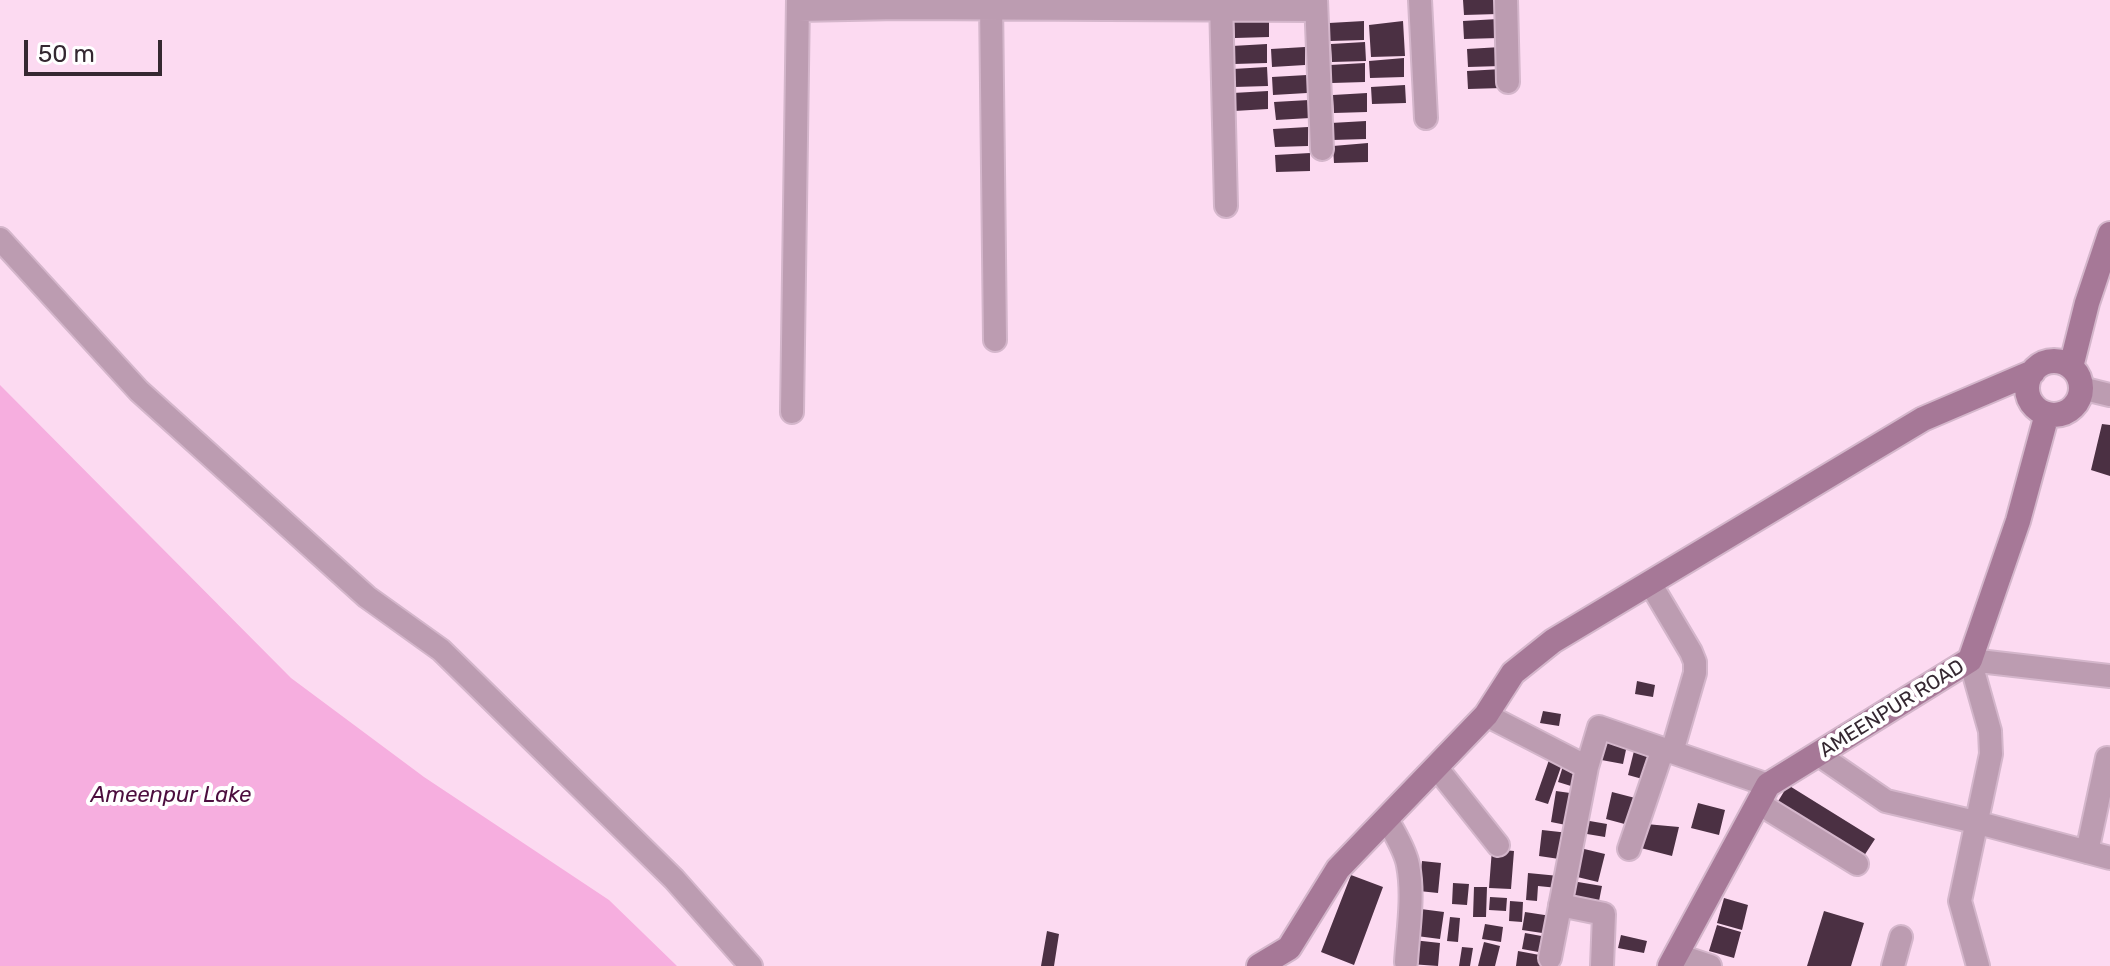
<!DOCTYPE html>
<html>
<head>
<meta charset="utf-8">
<style>
	body { margin:0 }
	#map { position:relative; width:2110px; height:966px; overflow:hidden; background:#fcdaf1; font-family:Rubik,sans-serif }
	canvas { display:block }
	.scale { position:absolute; left:24px; top:40px; width:138px; height:36px; box-sizing:border-box; border:4px solid #352831; border-top:0; padding-left:10px; font-size:24px; line-height:28px; white-space:nowrap; color:#352831; -webkit-text-stroke:6px #fff; paint-order:stroke }
</style>
</head>
<body>
<div id="map">
<canvas width="2110" height="966"></canvas>
<div class="scale">50 m</div>
</div>
<script>
const ctx = document.querySelector('canvas').getContext('2d');
ctx.lineJoin = 'round';
function paint(path, color) { ctx.fillStyle = color; ctx.fill(path, 'evenodd'); }
function stroke(path, color, width, dash) { ctx.strokeStyle = color; ctx.lineWidth = width; ctx.lineCap = dash ? 'butt' : 'round'; ctx.setLineDash(dash || []); ctx.stroke(path); }
function write(font, color, halo, rows, align = 'center') {
  ctx.font = font + ' Rubik,sans-serif'; ctx.lineWidth = 8; ctx.setLineDash([]); ctx.textBaseline = 'middle'; ctx.strokeStyle = halo; ctx.fillStyle = color; for (const [text, x, y, turn = 0] of rows) {
    ctx.save(); ctx.translate(x, y); ctx.rotate((+turn || 0) * Math.PI / 180); ctx.textAlign = isNaN(turn) ? turn : align; if (halo) ctx.strokeText(text, 0, 0); ctx.fillText(text, 0, 0); ctx.restore();
  }
}
const water = new Path2D(`
	M 0,385 L 291,678 L 424,777 L 609,900 L 677,966 L 0,966 Z`);
const building = new Path2D(`
	M 1463,0 L 1498,0 L 1498,14 L 1464,15 Z
	M 1269,18 L 1269,37 L 1235,38 L 1234,20 Z
	M 1498,19 L 1498,38 L 1464,39 L 1463,21 Z
	M 1364,21 L 1364,40 L 1330,41 L 1329,23 Z
	M 1403,21 L 1405,56 L 1371,57 L 1369,25 Z
	M 1365,42 L 1366,61 L 1332,62 L 1331,44 Z
	M 1267,44 L 1267,63 L 1234,64 L 1232,46 Z
	M 1305,47 L 1305,65 L 1272,67 L 1271,49 Z
	M 1501,47 L 1501,66 L 1468,67 L 1467,49 Z
	M 1404,58 L 1404,77 L 1370,78 L 1369,61 Z
	M 1365,63 L 1365,82 L 1332,83 L 1330,65 Z
	M 1267,67 L 1268,86 L 1234,87 L 1233,69 Z
	M 1502,69 L 1502,88 L 1468,89 L 1467,71 Z
	M 1307,75 L 1307,93 L 1273,95 L 1272,77 Z
	M 1405,85 L 1406,103 L 1372,104 L 1371,87 Z
	M 1268,91 L 1268,109 L 1234,111 L 1233,93 Z
	M 1367,93 L 1367,112 L 1334,113 L 1333,95 Z
	M 1309,100 L 1310,118 L 1276,120 L 1274,102 Z
	M 1366,121 L 1366,139 L 1332,140 L 1331,123 Z
	M 1308,127 L 1308,146 L 1275,147 L 1273,129 Z
	M 1368,143 L 1368,162 L 1334,163 L 1333,146 Z
	M 1310,153 L 1310,171 L 1276,172 L 1275,155 Z
	M 2102,424 L 2110,425 L 2110,476 L 2091,470 Z
	M 1637,681 L 1655,685 L 1653,697 L 1635,694 Z
	M 1543,711 L 1561,714 L 1559,726 L 1540,723 Z
	M 1599,740 L 1627,745 L 1623,764 L 1596,759 Z
	M 1635,747 L 1653,751 L 1646,780 L 1628,775 Z
	M 1549,760 L 1562,764 L 1548,804 L 1535,800 Z
	M 1563,766 L 1577,771 L 1571,786 L 1558,782 Z
	M 1788,785 L 1875,839 L 1860,862 L 1774,808 Z
	M 1556,791 L 1577,794 L 1571,826 L 1551,822 Z
	M 1612,792 L 1639,799 L 1632,826 L 1606,819 Z
	M 1698,803 L 1725,810 L 1719,835 L 1691,828 Z
	M 1584,820 L 1607,824 L 1605,837 L 1581,833 Z
	M 1646,824 L 1679,827 L 1672,856 L 1637,847 Z
	M 1542,830 L 1569,833 L 1566,860 L 1539,856 Z
	M 1576,847 L 1605,854 L 1598,882 L 1569,875 Z
	M 1492,849 L 1514,851 L 1511,889 L 1489,888 Z
	M 1422,861 L 1441,863 L 1438,893 L 1419,891 Z
	M 1528,873 L 1559,876 L 1558,888 L 1538,886 L 1537,901 L 1526,900 Z
	M 1351,875 L 1383,887 L 1354,965 L 1321,952 Z
	M 1572,881 L 1602,886 L 1598,906 L 1569,901 Z
	M 1453,883 L 1469,884 L 1467,905 L 1452,904 Z
	M 1474,887 L 1487,887 L 1486,917 L 1473,917 Z
	M 1490,897 L 1507,898 L 1506,911 L 1489,910 Z
	M 1724,898 L 1748,905 L 1742,930 L 1717,923 Z
	M 1510,901 L 1523,902 L 1522,922 L 1509,921 Z
	M 1413,908 L 1444,912 L 1440,939 L 1409,935 Z
	M 1824,911 L 1864,923 L 1851,966 L 1807,966 Z
	M 1525,912 L 1551,916 L 1549,934 L 1522,930 Z
	M 1450,917 L 1460,918 L 1458,942 L 1447,941 Z
	M 1485,924 L 1503,927 L 1501,942 L 1482,939 Z
	M 1717,925 L 1741,932 L 1734,958 L 1709,951 Z
	M 1047,931 L 1059,934 L 1054,966 L 1041,966 Z
	M 1525,933 L 1547,937 L 1544,953 L 1522,949 Z
	M 1621,935 L 1647,941 L 1644,953 L 1618,948 Z
	M 1413,940 L 1440,943 L 1438,966 L 1410,964 Z
	M 1484,942 L 1500,946 L 1495,966 L 1478,966 Z
	M 1462,947 L 1473,948 L 1470,966 L 1459,966 Z
	M 1518,951 L 1545,956 L 1543,966 L 1516,966 Z`);
const street = new Path2D(`
	M 991,0 L 995,340
	M 1221,0 L 1226,206
	M 1316,0 L 1322,149
	M 1420,0 L 1426,118
	M 1506,0 L 1508,82
	M 798,10 L 899,8 L 1316,10
	M 0,239 L 139,391 L 367,597 L 441,650 L 674,879 L 751,966
	M 2081,388 L 2110,395
	M 792,412 L 798,0
	M 1650,583 L 1691,652 L 1695,662 L 1695,673 L 1672,752
	M 1486,715 L 1587,767
	M 1819,755 L 1886,801 L 1975,822 L 2110,858
	M 1436,767 L 1498,845
	M 1758,803 L 1857,864
	M 1387,819 C 1394,833 1405,849 1408,865 C 1414,896 1408,931 1406,962
	M 1629,849 L 1663,749
	M 2087,852 L 2107,758
	M 1560,905 L 1604,914 L 1602,966
	M 1677,955 L 1710,966
	M 1550,958 L 1587,767 L 1599,727 L 1768,785
	M 1893,966 L 1901,937
	M 1978,966 L 1960,901 L 1991,754 L 1990,731 L 1970,660 L 2110,676`);
const secondary = new Path2D(`
	M2027 388a27 27 0 1 1 54 0a27 27 0 1 1-54 0Z
	M 2071,367 L 2087,303 L 2110,234
	M 1259,966 L 1289,948 L 1338,869 L 1486,715 L 1513,673 L 1553,641 L 1923,419 L 2033,372
	M 1670,966 L 1768,785 L 1970,660 L 2018,521 L 2047,414`);
const streetNames = [
	["AMEENPUR ROAD",1892,709,-32]
];
const waterNames = [
	["Ameenpur Lake",171,796]
];
paint(water, '#f6aedf');
paint(building, '#4b3043');
stroke(street, '#d4b6cb', 26);
stroke(secondary, '#d4b6cb', 28);
stroke(street, '#bc9cb1', 22);
stroke(secondary, '#a67897', 24);
write('20px', '#352831', '#fff', streetNames);
write('italic 22px', '#4c0e3e', '#fff', waterNames);
</script>
</body>
</html>
